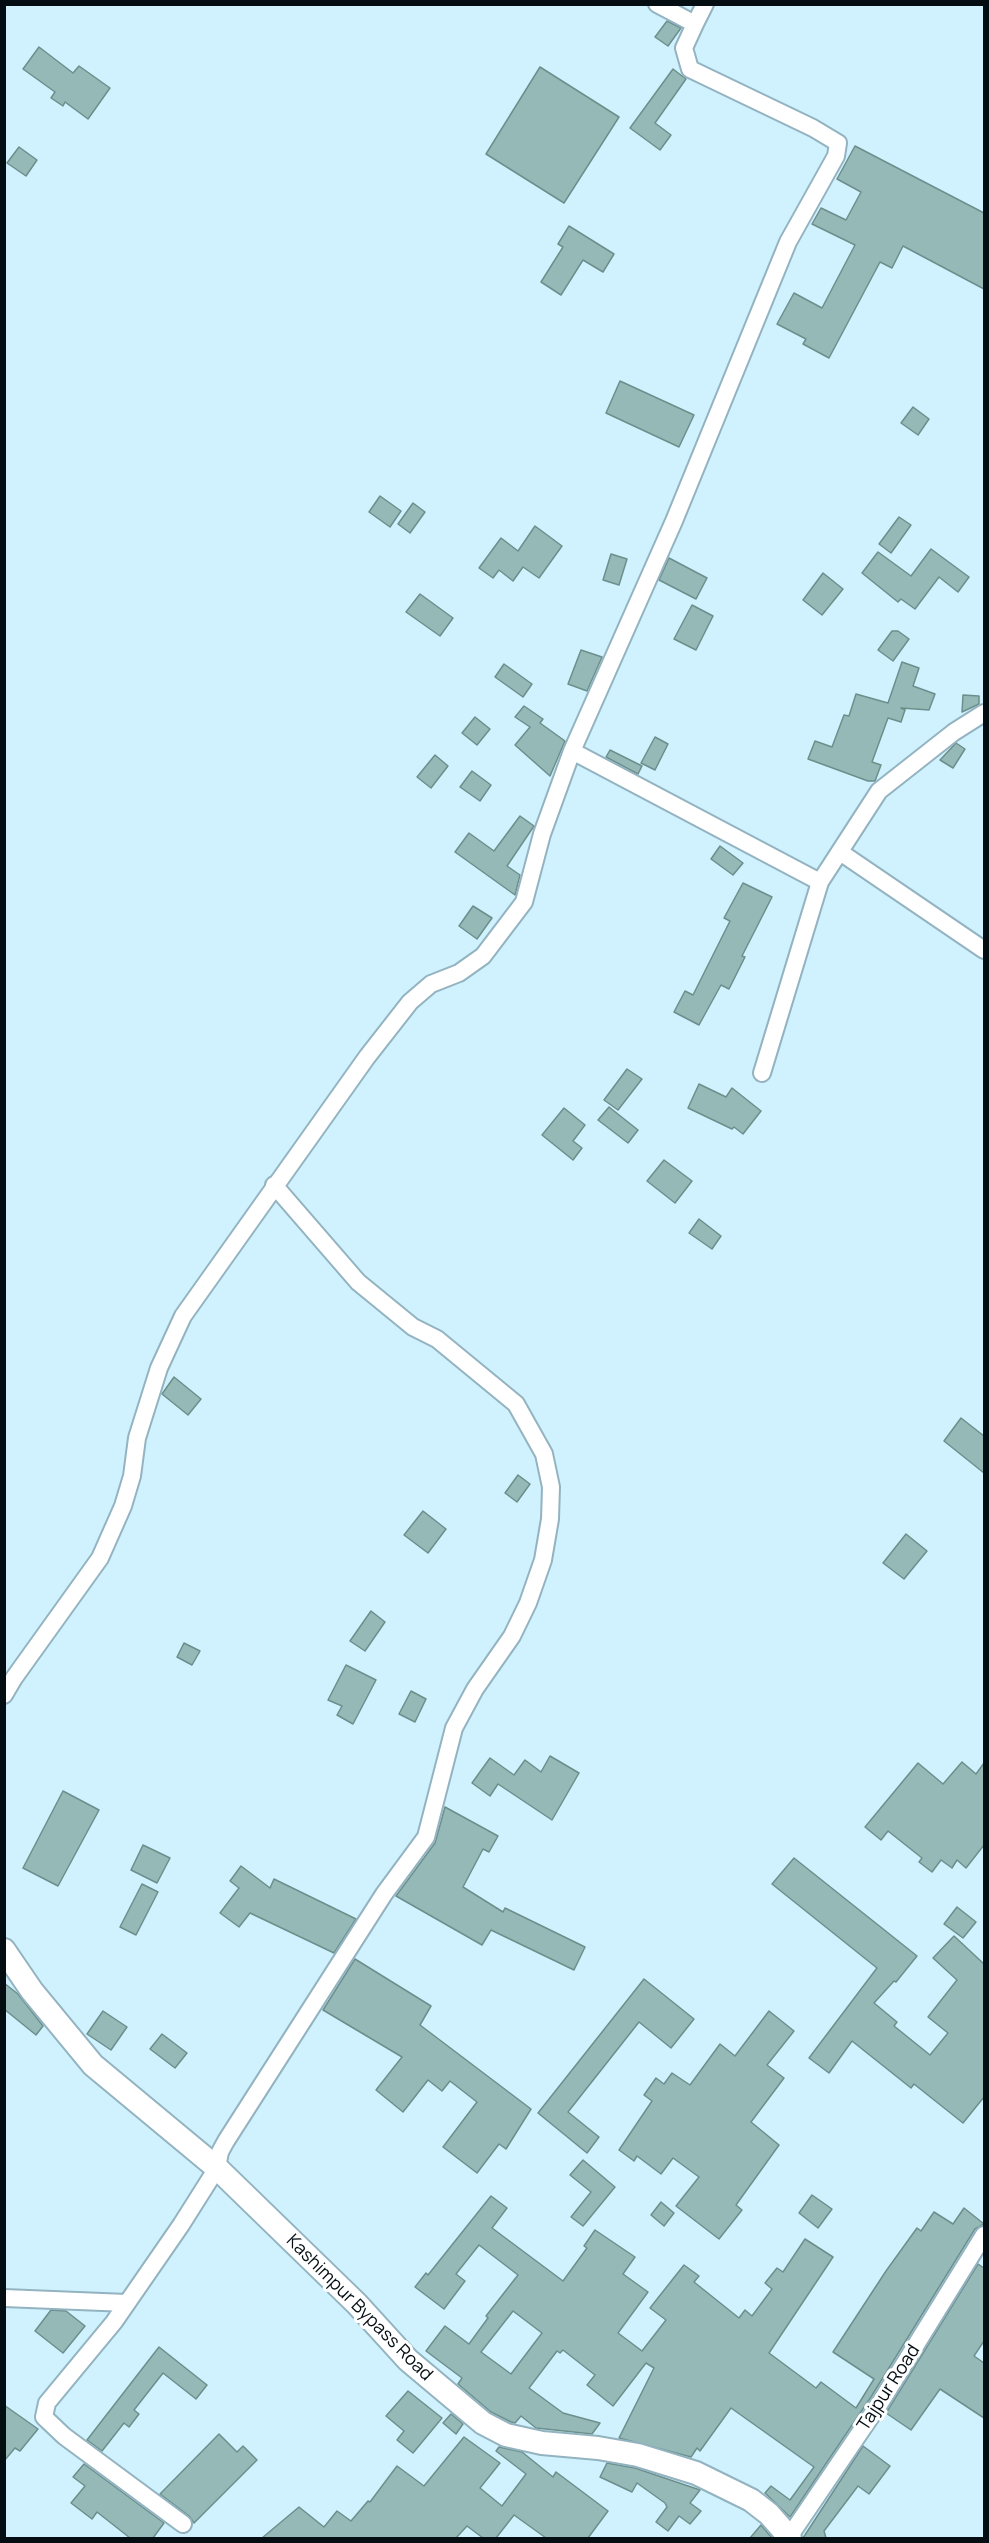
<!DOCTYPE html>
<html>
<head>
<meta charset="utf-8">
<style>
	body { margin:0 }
	#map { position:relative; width:989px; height:2543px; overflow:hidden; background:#d0f2ff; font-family:Manrope,sans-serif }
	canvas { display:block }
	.frame { position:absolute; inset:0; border:6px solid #030d12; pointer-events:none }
</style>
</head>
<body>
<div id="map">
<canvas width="989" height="2543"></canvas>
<div class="frame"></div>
</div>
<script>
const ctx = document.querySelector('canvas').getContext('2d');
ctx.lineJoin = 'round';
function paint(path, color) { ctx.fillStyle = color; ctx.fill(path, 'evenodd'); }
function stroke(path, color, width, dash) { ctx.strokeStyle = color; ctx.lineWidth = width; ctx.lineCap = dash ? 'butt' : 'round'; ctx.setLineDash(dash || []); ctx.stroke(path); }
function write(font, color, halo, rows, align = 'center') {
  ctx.font = font + ' Manrope,sans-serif'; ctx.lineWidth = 6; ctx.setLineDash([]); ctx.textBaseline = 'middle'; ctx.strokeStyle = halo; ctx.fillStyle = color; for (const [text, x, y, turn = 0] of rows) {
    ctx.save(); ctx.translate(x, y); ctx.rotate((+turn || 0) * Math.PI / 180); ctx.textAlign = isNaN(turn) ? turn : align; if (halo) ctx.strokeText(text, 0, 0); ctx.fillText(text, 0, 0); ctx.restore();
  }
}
const building = new Path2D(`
	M 667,21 L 681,28 L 668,46 L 655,37 Z
	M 39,47 L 73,73 L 79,66 L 110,88 L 88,119 L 65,102 L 63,106 L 51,98 L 55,92 L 23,69 Z
	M 540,67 L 619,117 L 564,203 L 486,154 Z
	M 673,69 L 686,79 L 655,123 L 671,135 L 660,150 L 630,128 Z
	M 855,146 L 984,213 L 984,289 L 903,246 L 892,268 L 880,262 L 829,358 L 803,344 L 806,339 L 777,324 L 794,293 L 822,308 L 855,245 L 812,224 L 821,208 L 846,220 L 861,192 L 837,179 Z
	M 19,147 L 37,160 L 26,176 L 7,163 Z
	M 569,226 L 614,254 L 603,272 L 583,260 L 561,295 L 541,282 L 563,247 L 558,244 Z
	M 620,381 L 694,415 L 679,447 L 606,413 Z
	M 913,407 L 929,419 L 918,435 L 901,423 Z
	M 380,496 L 401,511 L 390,527 L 369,512 Z
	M 413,503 L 425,512 L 410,533 L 398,524 Z
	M 899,517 L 911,525 L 891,553 L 879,544 Z
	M 535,526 L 562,546 L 539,578 L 523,567 L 513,581 L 499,570 L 493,578 L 479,568 L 501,538 L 518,551 Z
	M 931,549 L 969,577 L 958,592 L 939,577 L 915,609 L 901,599 L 898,602 L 862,573 L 878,552 L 911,576 Z
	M 611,554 L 627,559 L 619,585 L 603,580 Z
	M 669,558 L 707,578 L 696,599 L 659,580 Z
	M 823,573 L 843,589 L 822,615 L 803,600 Z
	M 420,594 L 453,618 L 440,636 L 406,612 Z
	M 692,605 L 713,616 L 696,650 L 674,639 Z
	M 892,631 L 898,631 L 909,639 L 893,661 L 878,650 Z
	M 581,650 L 602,657 L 587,691 L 568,684 Z
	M 902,662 L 919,668 L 913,686 L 935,694 L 929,710 L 901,708 L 905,710 L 901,722 L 888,718 L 872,762 L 881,765 L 875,781 L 868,781 L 808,759 L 815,741 L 832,747 L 844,715 L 849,716 L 856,694 L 888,703 Z
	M 504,664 L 532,684 L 523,697 L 495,677 Z
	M 963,695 L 979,696 L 979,704 L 962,712 Z
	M 524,706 L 543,719 L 540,723 L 565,741 L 550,776 L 515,745 L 530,727 L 515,717 Z
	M 475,717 L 490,729 L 477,745 L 462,733 Z
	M 655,737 L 668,744 L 655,770 L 641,763 Z
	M 956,743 L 965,749 L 953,768 L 940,760 Z
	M 610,750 L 642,766 L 638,774 L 606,757 Z
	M 435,755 L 448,766 L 431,788 L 417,777 Z
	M 472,771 L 491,785 L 480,801 L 460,787 Z
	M 520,816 L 534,826 L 507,866 L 520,875 L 515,895 L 455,852 L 469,833 L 494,851 Z
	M 720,846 L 743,863 L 733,875 L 711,859 Z
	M 743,883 L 772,897 L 742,956 L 745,957 L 729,989 L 721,985 L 699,1025 L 674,1012 L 685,991 L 693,995 L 730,921 L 724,918 Z
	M 473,906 L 492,918 L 477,939 L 459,926 Z
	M 627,1069 L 642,1079 L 618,1110 L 604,1100 Z
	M 699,1084 L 726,1097 L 732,1088 L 761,1111 L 743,1134 L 734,1127 L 732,1129 L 688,1108 Z
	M 609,1107 L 638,1130 L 628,1143 L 598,1120 Z
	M 564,1108 L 585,1125 L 573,1141 L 582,1148 L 573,1160 L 542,1135 Z
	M 664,1160 L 692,1181 L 675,1203 L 647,1181 Z
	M 699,1219 L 721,1236 L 712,1249 L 689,1233 Z
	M 174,1377 L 201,1399 L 188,1415 L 162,1394 Z
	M 961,1418 L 984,1436 L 984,1473 L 944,1441 Z
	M 518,1475 L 530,1484 L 517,1502 L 505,1493 Z
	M 423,1511 L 446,1529 L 428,1553 L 404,1535 Z
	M 906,1534 L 927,1551 L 904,1579 L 883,1563 Z
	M 371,1611 L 385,1622 L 365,1651 L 350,1641 Z
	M 184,1643 L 200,1651 L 192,1665 L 177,1657 Z
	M 346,1665 L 376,1680 L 353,1724 L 337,1715 L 342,1706 L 328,1700 Z
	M 411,1691 L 426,1699 L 415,1722 L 399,1714 Z
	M 550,1756 L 579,1773 L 552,1820 L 498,1784 L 490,1796 L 472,1783 L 490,1758 L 514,1775 L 525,1760 L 541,1772 Z
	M 962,1762 L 976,1774 L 984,1763 L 984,1845 L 966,1868 L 957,1860 L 952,1868 L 941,1860 L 932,1872 L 919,1862 L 922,1858 L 888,1831 L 881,1840 L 865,1827 L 918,1763 L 943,1784 Z
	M 63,1791 L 99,1810 L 58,1886 L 23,1868 Z
	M 445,1807 L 498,1836 L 489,1852 L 483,1849 L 463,1887 L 503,1912 L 505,1908 L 585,1947 L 574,1970 L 491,1930 L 482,1945 L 396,1896 L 435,1843 Z
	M 143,1845 L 170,1858 L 157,1883 L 131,1870 Z
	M 794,1858 L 917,1956 L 896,1982 L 894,1981 L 874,2003 L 897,2022 L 894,2026 L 930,2055 L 948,2033 L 928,2017 L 957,1980 L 933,1958 L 954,1936 L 984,1964 L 984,2097 L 963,2123 L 914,2084 L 911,2088 L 852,2041 L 829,2073 L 809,2058 L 877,1968 L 772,1884 Z
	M 241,1866 L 270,1888 L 274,1879 L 356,1919 L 334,1953 L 250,1913 L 239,1927 L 220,1913 L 239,1888 L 230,1881 Z
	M 142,1884 L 158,1892 L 136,1935 L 120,1927 Z
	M 957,1907 L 976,1922 L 963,1938 L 944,1924 Z
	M 355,1959 L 431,2006 L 420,2025 L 531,2109 L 506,2149 L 499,2144 L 477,2173 L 443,2147 L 477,2102 L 450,2081 L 442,2091 L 428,2080 L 403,2112 L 376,2090 L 402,2057 L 323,2010 Z
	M 644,1979 L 694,2019 L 671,2048 L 639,2022 L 568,2112 L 599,2137 L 587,2153 L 538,2113 Z
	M 4,1983 L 18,1994 L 43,2026 L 36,2035 L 4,2009 Z
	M 103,2011 L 127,2027 L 111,2050 L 87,2034 Z
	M 769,2011 L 794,2031 L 767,2065 L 784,2078 L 751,2122 L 779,2145 L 736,2205 L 742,2210 L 719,2239 L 676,2206 L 699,2177 L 673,2158 L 661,2174 L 637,2156 L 634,2161 L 619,2150 L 652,2101 L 644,2095 L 656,2078 L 664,2084 L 672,2073 L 690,2085 L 720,2044 L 735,2056 Z
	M 162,2034 L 187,2053 L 175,2068 L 150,2049 Z
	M 583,2160 L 615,2187 L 583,2226 L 571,2217 L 591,2192 L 570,2175 Z
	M 812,2195 L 832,2209 L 818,2228 L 799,2213 Z
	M 491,2196 L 507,2208 L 492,2228 L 563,2281 L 587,2248 L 584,2246 L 595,2230 L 635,2257 L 623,2274 L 648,2292 L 618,2333 L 642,2351 L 666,2320 L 650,2308 L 684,2265 L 699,2276 L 694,2282 L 739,2318 L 745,2310 L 752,2316 L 772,2289 L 765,2283 L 777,2268 L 783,2272 L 805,2239 L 833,2257 L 769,2353 L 816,2388 L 821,2382 L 856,2408 L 874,2379 L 833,2352 L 886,2271 L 917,2228 L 921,2231 L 934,2212 L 953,2224 L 964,2208 L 984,2224 L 975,2229 L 871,2397 L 790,2517 L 765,2493 L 771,2486 L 790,2500 L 814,2467 L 731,2408 L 700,2451 L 697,2448 L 691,2457 L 619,2438 L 654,2368 L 646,2363 L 613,2406 L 587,2385 L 595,2375 L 563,2350 L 560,2353 L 557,2351 L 529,2388 L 563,2413 L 600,2423 L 592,2434 L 536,2428 L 521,2416 L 515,2423 L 511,2422 L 491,2412 L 458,2384 L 462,2378 L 426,2351 L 445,2326 L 469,2344 L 488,2318 L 486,2316 L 518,2275 L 479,2245 L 456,2274 L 465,2281 L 444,2309 L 415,2287 L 426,2273 L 428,2275 ZM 513,2311 L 542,2333 L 511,2374 L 481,2352 Z
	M 661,2202 L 674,2213 L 664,2226 L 651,2215 Z
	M 978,2264 L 984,2268 L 984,2341 L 974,2356 L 984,2363 L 984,2418 L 940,2389 L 911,2430 L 886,2413 Z
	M 51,2310 L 66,2311 L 85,2326 L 63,2353 L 35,2331 Z
	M 159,2347 L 207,2385 L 196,2399 L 163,2373 L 134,2410 L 139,2414 L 129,2427 L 124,2423 L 102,2451 L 87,2440 Z
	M 408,2391 L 442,2418 L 413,2453 L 397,2440 L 404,2431 L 386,2416 Z
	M 4,2405 L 38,2429 L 20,2451 L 15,2448 L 4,2461 Z
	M 451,2414 L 463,2424 L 456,2434 L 443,2423 Z
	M 219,2434 L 237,2452 L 243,2446 L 257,2460 L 194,2523 L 189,2516 L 160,2494 Z
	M 464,2437 L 500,2463 L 480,2488 L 502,2506 L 526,2474 L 496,2451 L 499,2447 L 522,2452 L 553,2477 L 556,2472 L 608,2511 L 588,2538 L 546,2538 L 514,2515 L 496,2538 L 483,2538 L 467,2526 L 456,2538 L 262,2538 L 299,2507 L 324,2527 L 337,2511 L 351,2521 L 368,2501 L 370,2502 L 397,2466 L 424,2486 Z
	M 863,2446 L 890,2466 L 869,2494 L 858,2486 L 824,2531 L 826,2538 L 803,2538 Z
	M 607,2463 L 635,2468 L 700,2490 L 690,2503 L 701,2511 L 690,2524 L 679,2516 L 668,2531 L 656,2522 L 667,2507 L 665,2503 L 637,2483 L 632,2492 L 600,2477 Z
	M 84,2464 L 164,2523 L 153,2538 L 130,2538 L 97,2512 L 92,2519 L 71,2503 L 85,2486 L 73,2477 Z
	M 761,2525 L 772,2538 L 750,2538 Z`);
const street = new Path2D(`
	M 695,24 L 705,4
	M 572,751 L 820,882
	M 840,852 L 984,950
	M 762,1073 L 820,882 L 879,791 L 954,732 L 984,713
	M 4,1695 L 14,1678 L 100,1558 L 123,1506 L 132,1476 L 137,1438 L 159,1368 L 183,1316 L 367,1057 L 410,1002 L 431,984 L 459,973 L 483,956 L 524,902 L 542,834 L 572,751 L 674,521 L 788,242 L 836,156 L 838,143 L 813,128 L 690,69 L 684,48 L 695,24 L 657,4
	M 4,2298 L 127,2303
	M 183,2524 L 64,2436 L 44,2417 L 47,2403 L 114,2322 L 181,2225 L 217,2168 L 220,2152 L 226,2141 L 384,1894 L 426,1837 L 454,1728 L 475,1689 L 512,1636 L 528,1603 L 543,1560 L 550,1519 L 551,1487 L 544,1454 L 516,1404 L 437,1339 L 413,1327 L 358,1282 L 274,1185
	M 789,2537 L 880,2403 L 984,2235`);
const secondary = new Path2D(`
	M 4,1950 L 32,1991 L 93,2065 L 217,2168 L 357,2304 L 408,2360 L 483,2423 L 506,2435 L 542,2443 L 598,2448 L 638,2455 L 696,2473 L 751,2500 L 769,2514 L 790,2538`);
const streetNames = [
	["Kashimpur Bypass Road",359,2308,45],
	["Tajpur Road",889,2388,-57]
];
paint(building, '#95b9b6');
stroke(building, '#6c8f8c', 1.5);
stroke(street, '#93b3c0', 20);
stroke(secondary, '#93b3c0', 26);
stroke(street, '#fff', 16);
stroke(secondary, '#fff', 22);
write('18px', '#030d12', '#fff', streetNames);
</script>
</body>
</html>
